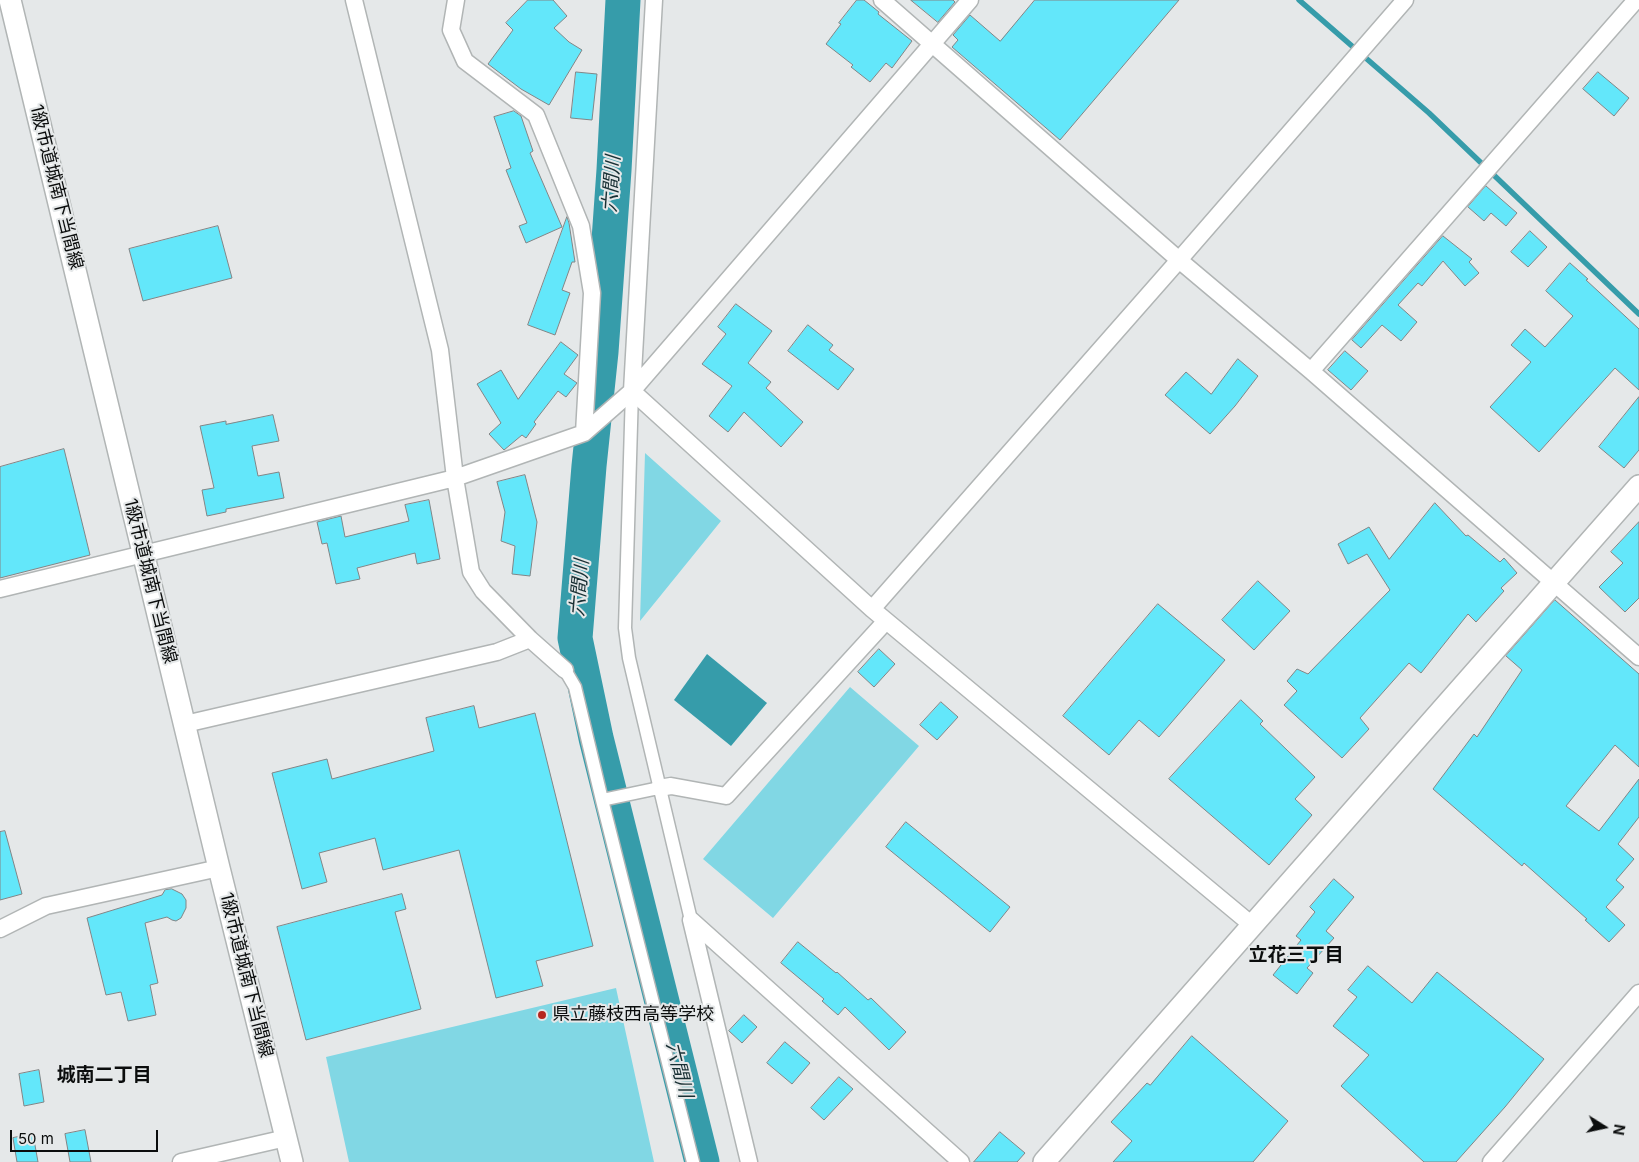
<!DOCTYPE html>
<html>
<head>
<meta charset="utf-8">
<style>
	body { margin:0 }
	#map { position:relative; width:1639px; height:1162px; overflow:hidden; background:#e5e8e9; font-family:Inter,sans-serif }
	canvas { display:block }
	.north { position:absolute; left:1579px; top:1102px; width:50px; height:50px; -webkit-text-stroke:4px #e5e8e9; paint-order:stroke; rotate:100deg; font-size:14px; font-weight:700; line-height:20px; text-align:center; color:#0b0d0d }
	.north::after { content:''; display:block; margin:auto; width:18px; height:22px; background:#0b0d0d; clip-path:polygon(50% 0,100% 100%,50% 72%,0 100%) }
	.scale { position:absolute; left:10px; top:1130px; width:148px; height:22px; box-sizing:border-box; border:2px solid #0b0d0d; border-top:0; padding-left:6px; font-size:15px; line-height:18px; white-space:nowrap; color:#0b0d0d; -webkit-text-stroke:4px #e5e8e9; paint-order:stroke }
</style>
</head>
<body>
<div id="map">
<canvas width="1639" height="1162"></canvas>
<div class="north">N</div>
<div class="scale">50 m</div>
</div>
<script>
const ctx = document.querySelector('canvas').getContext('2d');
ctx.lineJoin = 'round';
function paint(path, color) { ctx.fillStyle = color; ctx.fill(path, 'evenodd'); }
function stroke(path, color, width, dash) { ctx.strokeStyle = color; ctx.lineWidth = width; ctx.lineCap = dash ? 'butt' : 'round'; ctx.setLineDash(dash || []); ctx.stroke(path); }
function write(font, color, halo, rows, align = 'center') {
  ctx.font = font + ' Inter,"Noto Sans JP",sans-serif'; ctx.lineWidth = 4; ctx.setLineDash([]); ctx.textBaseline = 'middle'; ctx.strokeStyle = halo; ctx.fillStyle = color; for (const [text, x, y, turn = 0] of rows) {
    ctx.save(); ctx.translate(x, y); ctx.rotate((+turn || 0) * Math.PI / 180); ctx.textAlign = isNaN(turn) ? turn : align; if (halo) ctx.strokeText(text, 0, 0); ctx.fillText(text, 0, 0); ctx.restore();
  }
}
const green = new Path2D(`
	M 645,453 L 721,521 L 640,621 Z
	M 850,687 L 919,746 L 773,918 L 703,859 Z
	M 616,988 L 654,1162 L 349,1162 L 326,1057 Z`);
const water = new Path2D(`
	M 707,654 L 767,703 L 731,746 L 674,700 Z`);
const stream = new Path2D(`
	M 1299,0 L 1429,113 L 1639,314`);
const river = new Path2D(`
	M 623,0 L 614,170 L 601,352 L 589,466 L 575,638 L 596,738 L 702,1162`);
const building = new Path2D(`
	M 528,0 L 553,0 L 567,16 L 554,28 L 569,42 L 582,50 L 549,105 L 521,89 L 488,64 L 513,30 L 506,23 Z
	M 857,0 L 864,0 L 879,12 L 878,14 L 912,41 L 892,68 L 886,63 L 870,82 L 851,67 L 853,65 L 826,44 L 841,24 L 839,23 Z
	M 911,0 L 953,0 L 955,2 L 938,22 Z
	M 1035,0 L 1179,0 L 1060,140 L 952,47 L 958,40 L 953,35 L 970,15 L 1000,41 Z
	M 576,72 L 597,74 L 592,120 L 571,118 Z
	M 1598,72 L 1629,98 L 1614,116 L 1583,89 Z
	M 514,111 L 521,116 L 533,151 L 530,153 L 562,227 L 526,243 L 519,226 L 527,223 L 506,170 L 511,168 L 494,117 Z
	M 1486,186 L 1517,213 L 1506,226 L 1491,213 L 1484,221 L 1468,207 Z
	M 567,217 L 569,223 L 575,262 L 572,262 L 562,290 L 570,293 L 555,335 L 528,325 Z
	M 218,226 L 232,278 L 143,301 L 129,249 Z
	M 1530,231 L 1547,247 L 1528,267 L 1511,252 Z
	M 1443,236 L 1472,259 L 1469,262 L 1479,273 L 1465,286 L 1443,261 L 1422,286 L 1418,283 L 1398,305 L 1417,322 L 1401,341 L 1382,325 L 1361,348 L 1352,340 Z
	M 1570,263 L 1588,279 L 1586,280 L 1639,329 L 1639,390 L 1615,368 L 1539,452 L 1490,407 L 1531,362 L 1511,345 L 1525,329 L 1545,347 L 1573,316 L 1546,291 Z
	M 736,304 L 772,331 L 748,363 L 771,382 L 766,388 L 803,422 L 781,447 L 744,412 L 728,432 L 709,416 L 732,386 L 702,364 L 726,334 L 718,327 Z
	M 808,325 L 833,345 L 829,350 L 854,369 L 838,390 L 788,351 Z
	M 561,342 L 578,355 L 564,374 L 577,383 L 566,397 L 558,391 L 534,422 L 536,424 L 526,438 L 522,435 L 504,450 L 489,434 L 501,423 L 477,384 L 501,370 L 518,399 Z
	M 1345,351 L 1368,371 L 1351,390 L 1328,370 Z
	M 1238,359 L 1258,376 L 1235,406 L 1210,434 L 1165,395 L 1186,372 L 1211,394 Z
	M 1639,397 L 1639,450 L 1624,468 L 1599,447 Z
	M 273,415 L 279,441 L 252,446 L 258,476 L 279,472 L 284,498 L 226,509 L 226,512 L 207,516 L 202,490 L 214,488 L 200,426 L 226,421 L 226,424 Z
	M 64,449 L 90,555 L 0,578 L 0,467 Z
	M 525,475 L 537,522 L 530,576 L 512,574 L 515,546 L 501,541 L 505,512 L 497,482 Z
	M 429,500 L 440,559 L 417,564 L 415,553 L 357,568 L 360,579 L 336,584 L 327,543 L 322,544 L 317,522 L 341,516 L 345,537 L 409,521 L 405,505 Z
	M 1435,503 L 1466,536 L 1468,535 L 1500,562 L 1504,558 L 1517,573 L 1501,588 L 1504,591 L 1476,622 L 1468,614 L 1421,673 L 1409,663 L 1360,718 L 1369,729 L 1342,758 L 1284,705 L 1297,691 L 1287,681 L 1297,669 L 1308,674 L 1390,590 L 1367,554 L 1348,564 L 1338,544 L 1369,527 L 1389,559 Z
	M 1639,522 L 1639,598 L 1625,612 L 1599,587 L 1623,563 L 1611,552 Z
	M 1258,581 L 1290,611 L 1254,650 L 1222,620 Z
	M 1555,600 L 1639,674 L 1639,767 L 1615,745 L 1566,806 L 1599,831 L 1639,779 L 1639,817 L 1618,844 L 1634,859 L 1616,880 L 1624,887 L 1606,907 L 1625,925 L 1609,942 L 1585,920 L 1587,919 L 1524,863 L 1522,866 L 1433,789 L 1474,734 L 1477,737 L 1522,670 L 1506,656 Z
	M 1158,604 L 1225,660 L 1159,737 L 1139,720 L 1109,755 L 1063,716 Z
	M 879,649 L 895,664 L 874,687 L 858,672 Z
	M 1241,700 L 1263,721 L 1260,724 L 1315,777 L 1295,799 L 1312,815 L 1269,865 L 1169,779 Z
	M 941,702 L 958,717 L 937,740 L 920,725 Z
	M 474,706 L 479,728 L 535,713 L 593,946 L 536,961 L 543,986 L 496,998 L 459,850 L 383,870 L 375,838 L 319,853 L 327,882 L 302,889 L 272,773 L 327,759 L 332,779 L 434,751 L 426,718 Z
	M 906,822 L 1010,907 L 990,932 L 886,847 Z
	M 5,831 L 22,894 L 0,900 L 0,832 Z
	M 1334,879 L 1354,897 L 1326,931 L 1334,938 L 1307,968 L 1313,973 L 1297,994 L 1273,975 L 1301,940 L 1296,936 L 1315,912 L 1310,907 Z
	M 172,889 L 182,894 L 186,900 L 186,908 L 181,918 L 176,921 L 172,920 L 167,917 L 145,923 L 158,983 L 150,985 L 156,1015 L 128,1021 L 121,992 L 106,995 L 87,918 L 162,895 L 165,890 Z
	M 402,894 L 406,909 L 395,912 L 421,1009 L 306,1040 L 277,927 Z
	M 798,942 L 836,973 L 837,972 L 868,1000 L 871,998 L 906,1032 L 889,1050 L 845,1007 L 838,1015 L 822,1001 L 824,999 L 781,963 Z
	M 1368,966 L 1412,1003 L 1437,972 L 1544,1059 L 1505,1107 L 1456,1162 L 1424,1162 L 1341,1086 L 1369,1055 L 1333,1026 L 1357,997 L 1348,990 Z
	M 744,1015 L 757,1027 L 742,1043 L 729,1031 Z
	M 1192,1036 L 1288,1121 L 1253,1162 L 1113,1162 L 1132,1141 L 1111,1122 L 1147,1083 L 1150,1085 Z
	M 785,1042 L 810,1063 L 792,1084 L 767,1063 Z
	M 39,1070 L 44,1102 L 24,1106 L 19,1074 Z
	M 839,1077 L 853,1089 L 824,1120 L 811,1108 Z
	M 85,1130 L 91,1162 L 70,1162 L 65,1134 Z
	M 1000,1132 L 1025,1153 L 1017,1162 L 974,1162 Z
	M 33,1134 L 38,1162 L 17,1162 L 13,1138 Z`);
const pedestrian = new Path2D(`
	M 632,391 L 625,628 L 629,658 L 691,920
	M 565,670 L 575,687 L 602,800 L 693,1162
	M 602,800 L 659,788`);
const minor = new Path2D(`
	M 354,0 L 440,350 L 455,478 L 471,572 L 483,591 L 530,639 L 565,670
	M 456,0 L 451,30 L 465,61 L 536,115 L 581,226 L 592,293 L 584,433
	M 882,0 L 1179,260 L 1311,371 L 1639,657
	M 1311,371 L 1636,0
	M 632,391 L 872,609 L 1252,925
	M 632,391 L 654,0
	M 0,589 L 455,478 L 584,433 L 632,391 L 970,0
	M 872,609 L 1179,260 L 1405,0
	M 185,724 L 497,652 L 530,639
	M 659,788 L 671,786 L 726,796 L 886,621
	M 691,920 L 961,1162
	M 691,920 L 749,1162
	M 0,929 L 46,906 L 219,868
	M 181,1162 L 286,1138
	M 1491,1162 L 1639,993`);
const tertiary = new Path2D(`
	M 10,0 L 219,868 L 292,1162
	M 1044,1162 L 1639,486`);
const markers = [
	[542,1015,5,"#b5261f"]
];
const streetNames = [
	["1級市道城南下当間線",56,187,76],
	["1級市道城南下当間線",150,581,76],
	["1級市道城南下当間線",246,975,76]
];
const poiNames = [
	["県立藤枝西高等学校",552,1015]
];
const waterNames = [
	["六間川",612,184,-86],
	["六間川",580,588,-85],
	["六間川",679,1070,76]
];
const neighbourhoodNames = [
	["立花三丁目",1296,955],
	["城南二丁目",104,1075]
];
paint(green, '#81d7e4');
paint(water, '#369caa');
stroke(stream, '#369caa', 5.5);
stroke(river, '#369caa', 35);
paint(building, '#63e7fa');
stroke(building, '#828586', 1);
stroke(pedestrian, '#b1b5b5', 15);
stroke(minor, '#b1b5b5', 19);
stroke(tertiary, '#b1b5b5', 24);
stroke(pedestrian, '#fff', 12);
stroke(minor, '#fff', 16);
stroke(tertiary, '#fff', 21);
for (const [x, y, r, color] of markers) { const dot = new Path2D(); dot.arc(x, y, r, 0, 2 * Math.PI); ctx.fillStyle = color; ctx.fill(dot); stroke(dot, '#e5e8e9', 2); }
write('18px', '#0b0d0d', '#e5e8e9', streetNames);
write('18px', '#0b0d0d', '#e5e8e9', poiNames, 'left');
write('italic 19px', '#182f33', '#e5e8e9', waterNames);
write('bold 19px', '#0b0d0d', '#e5e8e9', neighbourhoodNames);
</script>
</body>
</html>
